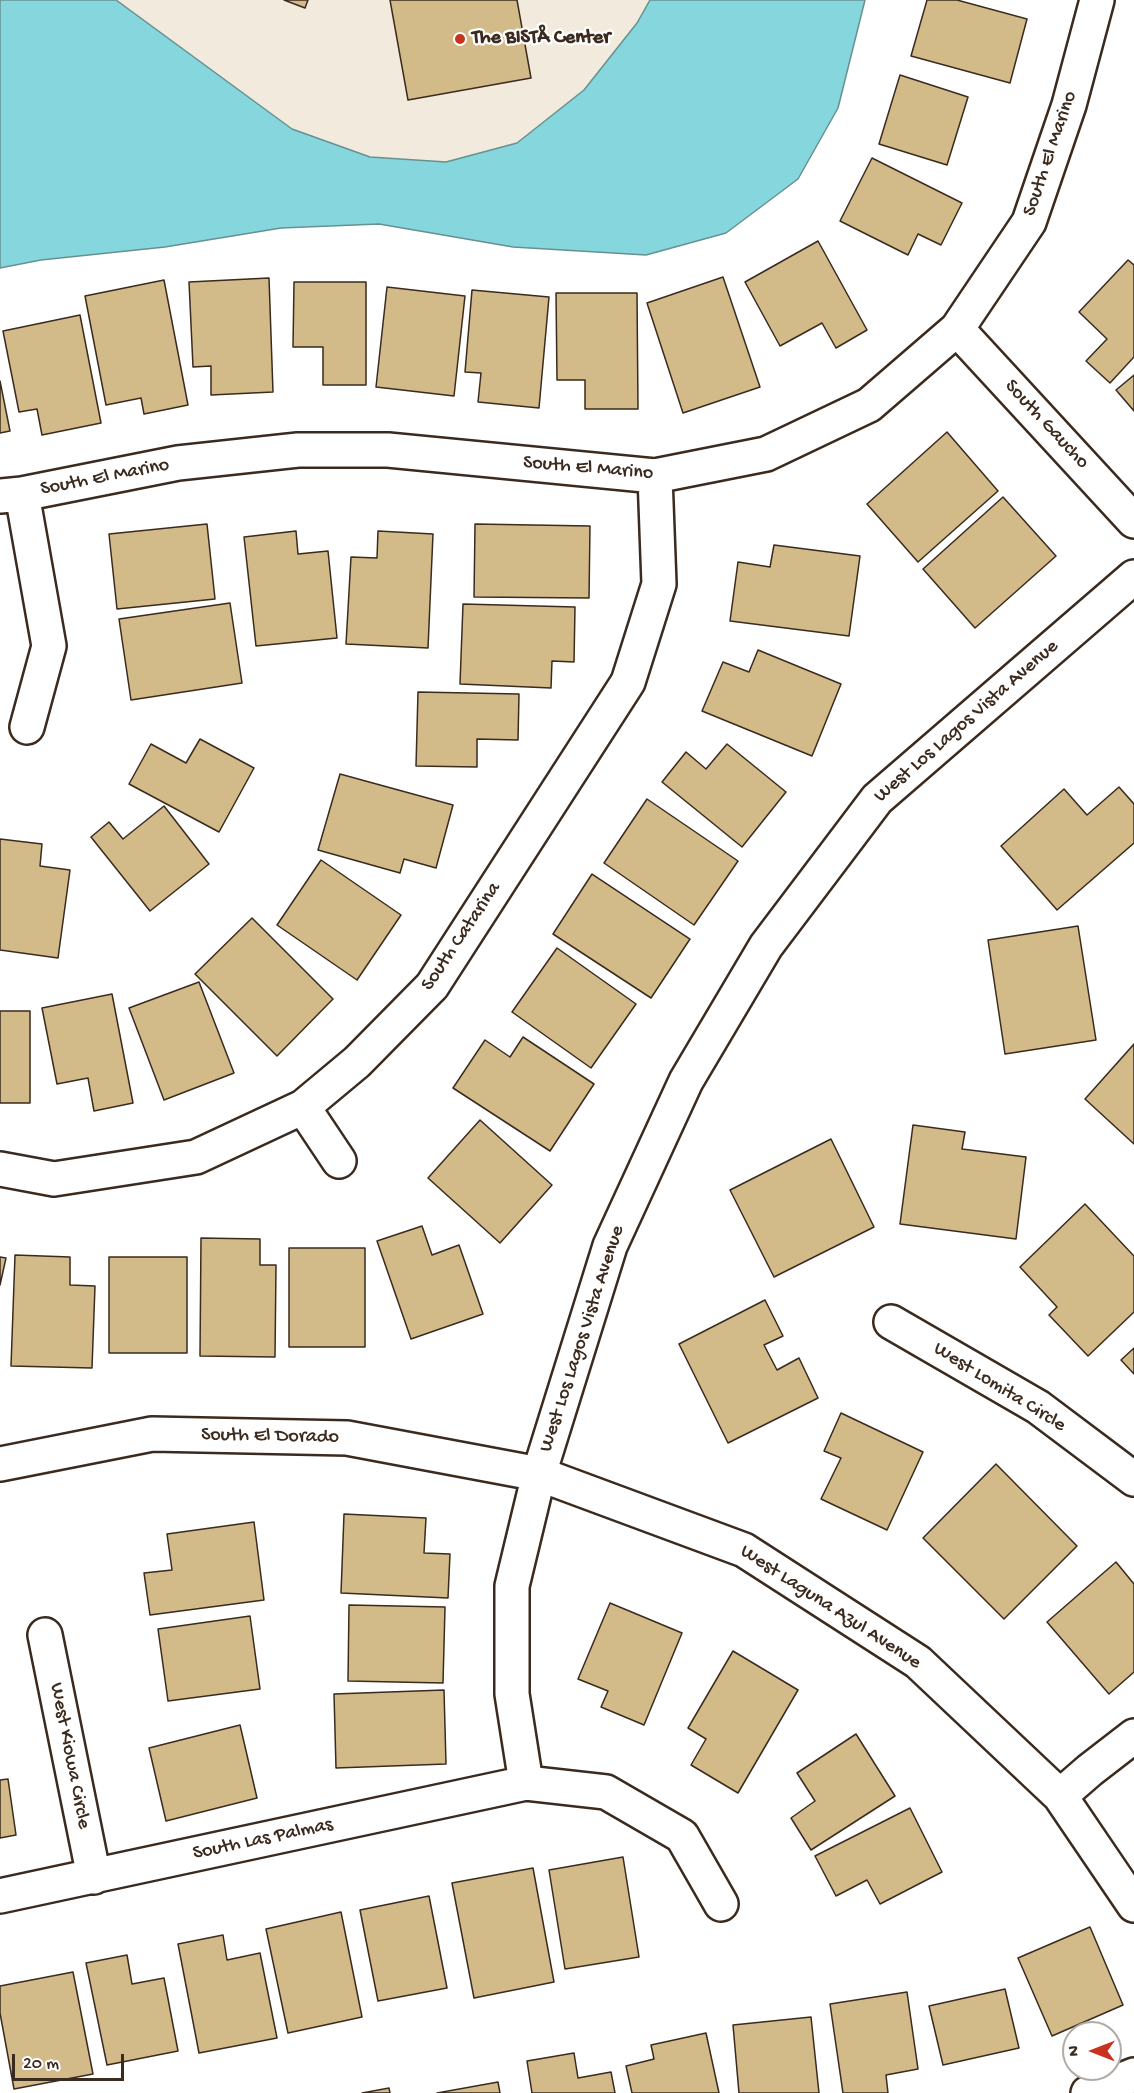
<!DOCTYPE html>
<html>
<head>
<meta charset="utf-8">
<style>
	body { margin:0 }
	#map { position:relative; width:1134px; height:2093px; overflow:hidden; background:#fff; font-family:"Gochi Hand",sans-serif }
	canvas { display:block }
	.north { position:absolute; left:1062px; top:2021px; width:60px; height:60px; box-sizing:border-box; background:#fff; border:2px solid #b1aaa5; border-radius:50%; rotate:270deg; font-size:16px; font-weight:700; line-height:24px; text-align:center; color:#3b2a1e }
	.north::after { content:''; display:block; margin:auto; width:21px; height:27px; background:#c8321e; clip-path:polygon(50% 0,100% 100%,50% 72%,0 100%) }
	.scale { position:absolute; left:12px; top:2054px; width:112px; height:27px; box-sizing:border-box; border:3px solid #3b2a1e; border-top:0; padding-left:8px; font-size:18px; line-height:21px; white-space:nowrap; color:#3b2a1e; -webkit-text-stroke:4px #fff; paint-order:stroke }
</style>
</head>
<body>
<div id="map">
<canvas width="1134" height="2093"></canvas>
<div class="north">N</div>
<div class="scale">20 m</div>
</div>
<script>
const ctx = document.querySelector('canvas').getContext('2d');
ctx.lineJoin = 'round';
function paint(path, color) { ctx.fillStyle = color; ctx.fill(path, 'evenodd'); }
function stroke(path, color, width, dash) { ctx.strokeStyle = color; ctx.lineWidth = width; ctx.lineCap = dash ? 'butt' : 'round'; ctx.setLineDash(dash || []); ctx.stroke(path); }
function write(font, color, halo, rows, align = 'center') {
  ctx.font = font + ' "Gochi Hand",sans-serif'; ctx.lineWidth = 4.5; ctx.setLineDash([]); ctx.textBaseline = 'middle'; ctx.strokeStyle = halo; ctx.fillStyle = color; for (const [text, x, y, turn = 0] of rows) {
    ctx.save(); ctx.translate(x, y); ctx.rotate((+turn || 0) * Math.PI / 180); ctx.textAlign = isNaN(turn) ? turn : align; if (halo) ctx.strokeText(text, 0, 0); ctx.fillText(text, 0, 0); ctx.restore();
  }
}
const built = new Path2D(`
	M 116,0 L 650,0 L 638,23 L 584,90 L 517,143 L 446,162 L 370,157 L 292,129 Z`);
const water = new Path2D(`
	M 0,0 L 116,0 L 292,129 L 370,157 L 446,162 L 517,143 L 584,90 L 637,23 L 650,0 L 865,0 L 838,108 L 798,179 L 726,233 L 646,255 L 513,247 L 379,224 L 281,228 L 165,247 L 41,260 L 0,268 Z`);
const building = new Path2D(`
	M 284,0 L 308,0 L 305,8 Z
	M 390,0 L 517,0 L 531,78 L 408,100 Z
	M 927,0 L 957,0 L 1027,19 L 1010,83 L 911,56 Z
	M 900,75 L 968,97 L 947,165 L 879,144 Z
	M 872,158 L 962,203 L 941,245 L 918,234 L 908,255 L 840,221 Z
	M 818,241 L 867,330 L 836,348 L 822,323 L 780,346 L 745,282 Z
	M 1128,260 L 1134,265 L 1134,357 L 1110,383 L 1086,361 L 1107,339 L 1079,312 Z
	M 723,277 L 760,387 L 683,413 L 647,303 Z
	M 269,278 L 273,392 L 211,395 L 211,366 L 193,367 L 189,282 Z
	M 164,280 L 188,405 L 144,414 L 141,398 L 106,405 L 85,296 Z
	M 294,282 L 366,282 L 366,385 L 323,385 L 323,347 L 293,347 Z
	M 387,287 L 465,296 L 454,396 L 376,387 Z
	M 472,290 L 549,297 L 539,408 L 478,402 L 481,373 L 465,372 Z
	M 556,293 L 637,293 L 638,409 L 585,409 L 585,380 L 557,380 Z
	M 80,315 L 101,423 L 42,435 L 37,409 L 19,412 L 3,331 Z
	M 1134,375 L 1134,411 L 1116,390 Z
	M 0,381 L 10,431 L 0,433 Z
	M 947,432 L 998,491 L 918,562 L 867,504 Z
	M 1003,497 L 1056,556 L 975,628 L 923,569 Z
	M 207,524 L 215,599 L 117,609 L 109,534 Z
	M 475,524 L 590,526 L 589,598 L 474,597 Z
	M 296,531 L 298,554 L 328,551 L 337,638 L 256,646 L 244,537 Z
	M 378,531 L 433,534 L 428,648 L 346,644 L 351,557 L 377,558 Z
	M 774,545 L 860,556 L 849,636 L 730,621 L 738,562 L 770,567 Z
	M 230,603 L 242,683 L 131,700 L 119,619 Z
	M 463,604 L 575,607 L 574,662 L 552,661 L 551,688 L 460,684 Z
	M 758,650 L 841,684 L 812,756 L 702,711 L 723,662 L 749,672 Z
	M 418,692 L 519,694 L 518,740 L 477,739 L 477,767 L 416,766 Z
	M 200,739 L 254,768 L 219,832 L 129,784 L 151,744 L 186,763 Z
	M 727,744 L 786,792 L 742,847 L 662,782 L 686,752 L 706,769 Z
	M 340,774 L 453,805 L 436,868 L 404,859 L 400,873 L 318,850 Z
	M 1119,787 L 1134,804 L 1134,843 L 1057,910 L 1001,846 L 1064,789 L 1087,815 Z
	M 647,799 L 738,861 L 694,925 L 604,863 Z
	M 164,806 L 209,864 L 150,911 L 91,837 L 109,822 L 123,839 Z
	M 0,839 L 42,844 L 40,866 L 70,870 L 58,958 L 0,950 Z
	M 321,860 L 401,915 L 357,980 L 277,925 Z
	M 592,874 L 690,939 L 651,998 L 553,934 Z
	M 252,918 L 333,999 L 277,1056 L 195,974 Z
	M 1078,926 L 1096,1040 L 1005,1054 L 988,940 Z
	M 557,948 L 636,1004 L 591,1068 L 512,1012 Z
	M 199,982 L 234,1073 L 164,1100 L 129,1008 Z
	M 112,994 L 133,1103 L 94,1111 L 88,1078 L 57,1084 L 42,1008 Z
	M 0,1011 L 30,1011 L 30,1103 L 0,1103 Z
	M 523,1037 L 594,1084 L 550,1151 L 453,1088 L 485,1040 L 510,1057 Z
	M 1134,1044 L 1134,1144 L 1085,1099 Z
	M 480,1120 L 552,1185 L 500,1243 L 428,1178 Z
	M 913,1125 L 965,1132 L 962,1149 L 1026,1157 L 1016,1239 L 900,1224 Z
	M 831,1139 L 874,1227 L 774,1277 L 730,1190 Z
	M 1085,1204 L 1134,1256 L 1134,1312 L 1088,1356 L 1049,1315 L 1057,1307 L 1020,1267 Z
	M 422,1226 L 432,1255 L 459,1245 L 483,1314 L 411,1339 L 377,1241 Z
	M 201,1238 L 260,1239 L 260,1265 L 276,1265 L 275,1357 L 200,1356 Z
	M 289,1248 L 365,1248 L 365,1347 L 289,1347 Z
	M 15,1255 L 70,1257 L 70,1285 L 95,1286 L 92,1368 L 11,1366 Z
	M 0,1257 L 6,1258 L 0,1285 Z
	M 109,1257 L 187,1257 L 187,1353 L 109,1353 Z
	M 765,1300 L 783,1336 L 764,1345 L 777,1370 L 799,1358 L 818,1398 L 728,1443 L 679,1344 Z
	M 1134,1348 L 1134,1374 L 1121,1360 Z
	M 841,1413 L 923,1452 L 887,1530 L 821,1499 L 841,1458 L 824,1451 Z
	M 996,1464 L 1077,1546 L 1004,1619 L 923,1538 Z
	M 344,1514 L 426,1518 L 424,1553 L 450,1554 L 448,1598 L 341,1593 Z
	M 254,1522 L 264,1600 L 150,1615 L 144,1573 L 172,1570 L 167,1534 Z
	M 1116,1562 L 1134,1584 L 1134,1672 L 1109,1694 L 1047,1622 Z
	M 610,1603 L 682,1633 L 644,1725 L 601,1707 L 608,1691 L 578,1679 Z
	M 349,1605 L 445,1607 L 443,1683 L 348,1681 Z
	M 250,1616 L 260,1689 L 168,1701 L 158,1629 Z
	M 733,1651 L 798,1690 L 738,1793 L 691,1765 L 706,1739 L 688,1728 Z
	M 444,1690 L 446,1764 L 336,1768 L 334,1694 Z
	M 240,1725 L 257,1798 L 166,1821 L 149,1748 Z
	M 856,1734 L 895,1796 L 811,1850 L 791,1818 L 815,1801 L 797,1773 Z
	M 8,1779 L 16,1835 L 0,1838 L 0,1780 Z
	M 910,1808 L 942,1872 L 880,1904 L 867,1880 L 836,1896 L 815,1856 Z
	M 623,1857 L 639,1957 L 565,1969 L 549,1870 Z
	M 533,1868 L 554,1982 L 474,1998 L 452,1883 Z
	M 429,1896 L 447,1988 L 378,2001 L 360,1910 Z
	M 341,1912 L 362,2017 L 288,2033 L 266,1929 Z
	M 1090,1927 L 1123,2005 L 1052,2036 L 1018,1958 Z
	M 223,1935 L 227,1960 L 260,1953 L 277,2038 L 199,2053 L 178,1944 Z
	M 127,1955 L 132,1984 L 164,1978 L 178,2051 L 107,2065 L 86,1963 Z
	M 73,1972 L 93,2074 L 14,2089 L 0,2013 L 0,1986 Z
	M 1005,1989 L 1019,2048 L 943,2065 L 929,2006 Z
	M 907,1992 L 918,2069 L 886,2075 L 888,2093 L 843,2093 L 830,2004 Z
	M 811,2017 L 819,2093 L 739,2093 L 733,2025 Z
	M 706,2033 L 719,2093 L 632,2093 L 626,2066 L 654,2059 L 651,2045 Z
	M 574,2053 L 578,2078 L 611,2072 L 615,2093 L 532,2093 L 527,2061 Z
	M 498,2082 L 500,2093 L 437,2093 Z
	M 389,2088 L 390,2093 L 362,2093 Z`);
const street = new Path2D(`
	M 957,329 L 1134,521
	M 22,494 L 49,646 L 27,727
	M 0,496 L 22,494 L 178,463 L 298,450 L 388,450 L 655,476 L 766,454 L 869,405 L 957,329 L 1029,222 L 1069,105 L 1097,0
	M 303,1107 L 339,1161
	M 0,1169 L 54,1179 L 196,1157 L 303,1107 L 357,1062 L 432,986 L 628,682 L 659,584 L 655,476
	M 891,1322 L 1038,1407 L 1134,1479
	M 0,1464 L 152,1434 L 347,1438 L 539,1474 L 744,1550 L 918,1662 L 1060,1796 L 1134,1905
	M 45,1635 L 94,1877
	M 526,1783 L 512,1694 L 512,1586 L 539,1474 L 610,1246 L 686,1081 L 766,946 L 877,799 L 1134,577
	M 1060,1796 L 1090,1770 L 1134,1736
	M 0,1896 L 526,1783 L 606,1792 L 682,1836 L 721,1904
	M 1088,2093 L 1134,2075`);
const markers = [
	[460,39,6,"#c8321e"]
];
const poiNames = [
	["The BISTÅ Center",472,39]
];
const streetNames = [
	["South El Marino",1051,154,-71],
	["South Gaucho",1046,425,47],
	["South El Marino",588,469,5],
	["South El Marino",105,478,-11],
	["West Los Lagos Vista Avenue",967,722,-41],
	["South Catarina",462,937,-56],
	["West Los Lagos Vista Avenue",583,1339,-72],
	["West Lomita Circle",999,1388,32],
	["South El Dorado",270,1437,1],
	["West Laguna Azul Avenue",830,1608,33],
	["West Kiowa Circle",69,1756,79],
	["South Las Palmas",263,1840,-12]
];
paint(built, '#f2eadc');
paint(water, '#85d6dd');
stroke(water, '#679191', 1.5);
paint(building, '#d2ba89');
stroke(building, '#3b2a1e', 1.5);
stroke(street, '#3b2a1e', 38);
stroke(street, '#fff', 33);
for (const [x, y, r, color] of markers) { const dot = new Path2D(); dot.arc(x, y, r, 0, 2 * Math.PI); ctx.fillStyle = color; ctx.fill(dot); stroke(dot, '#fff', 2); }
write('bold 20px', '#3b2a1e', '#fff', poiNames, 'left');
write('20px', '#3b2a1e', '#fff', streetNames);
</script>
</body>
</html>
